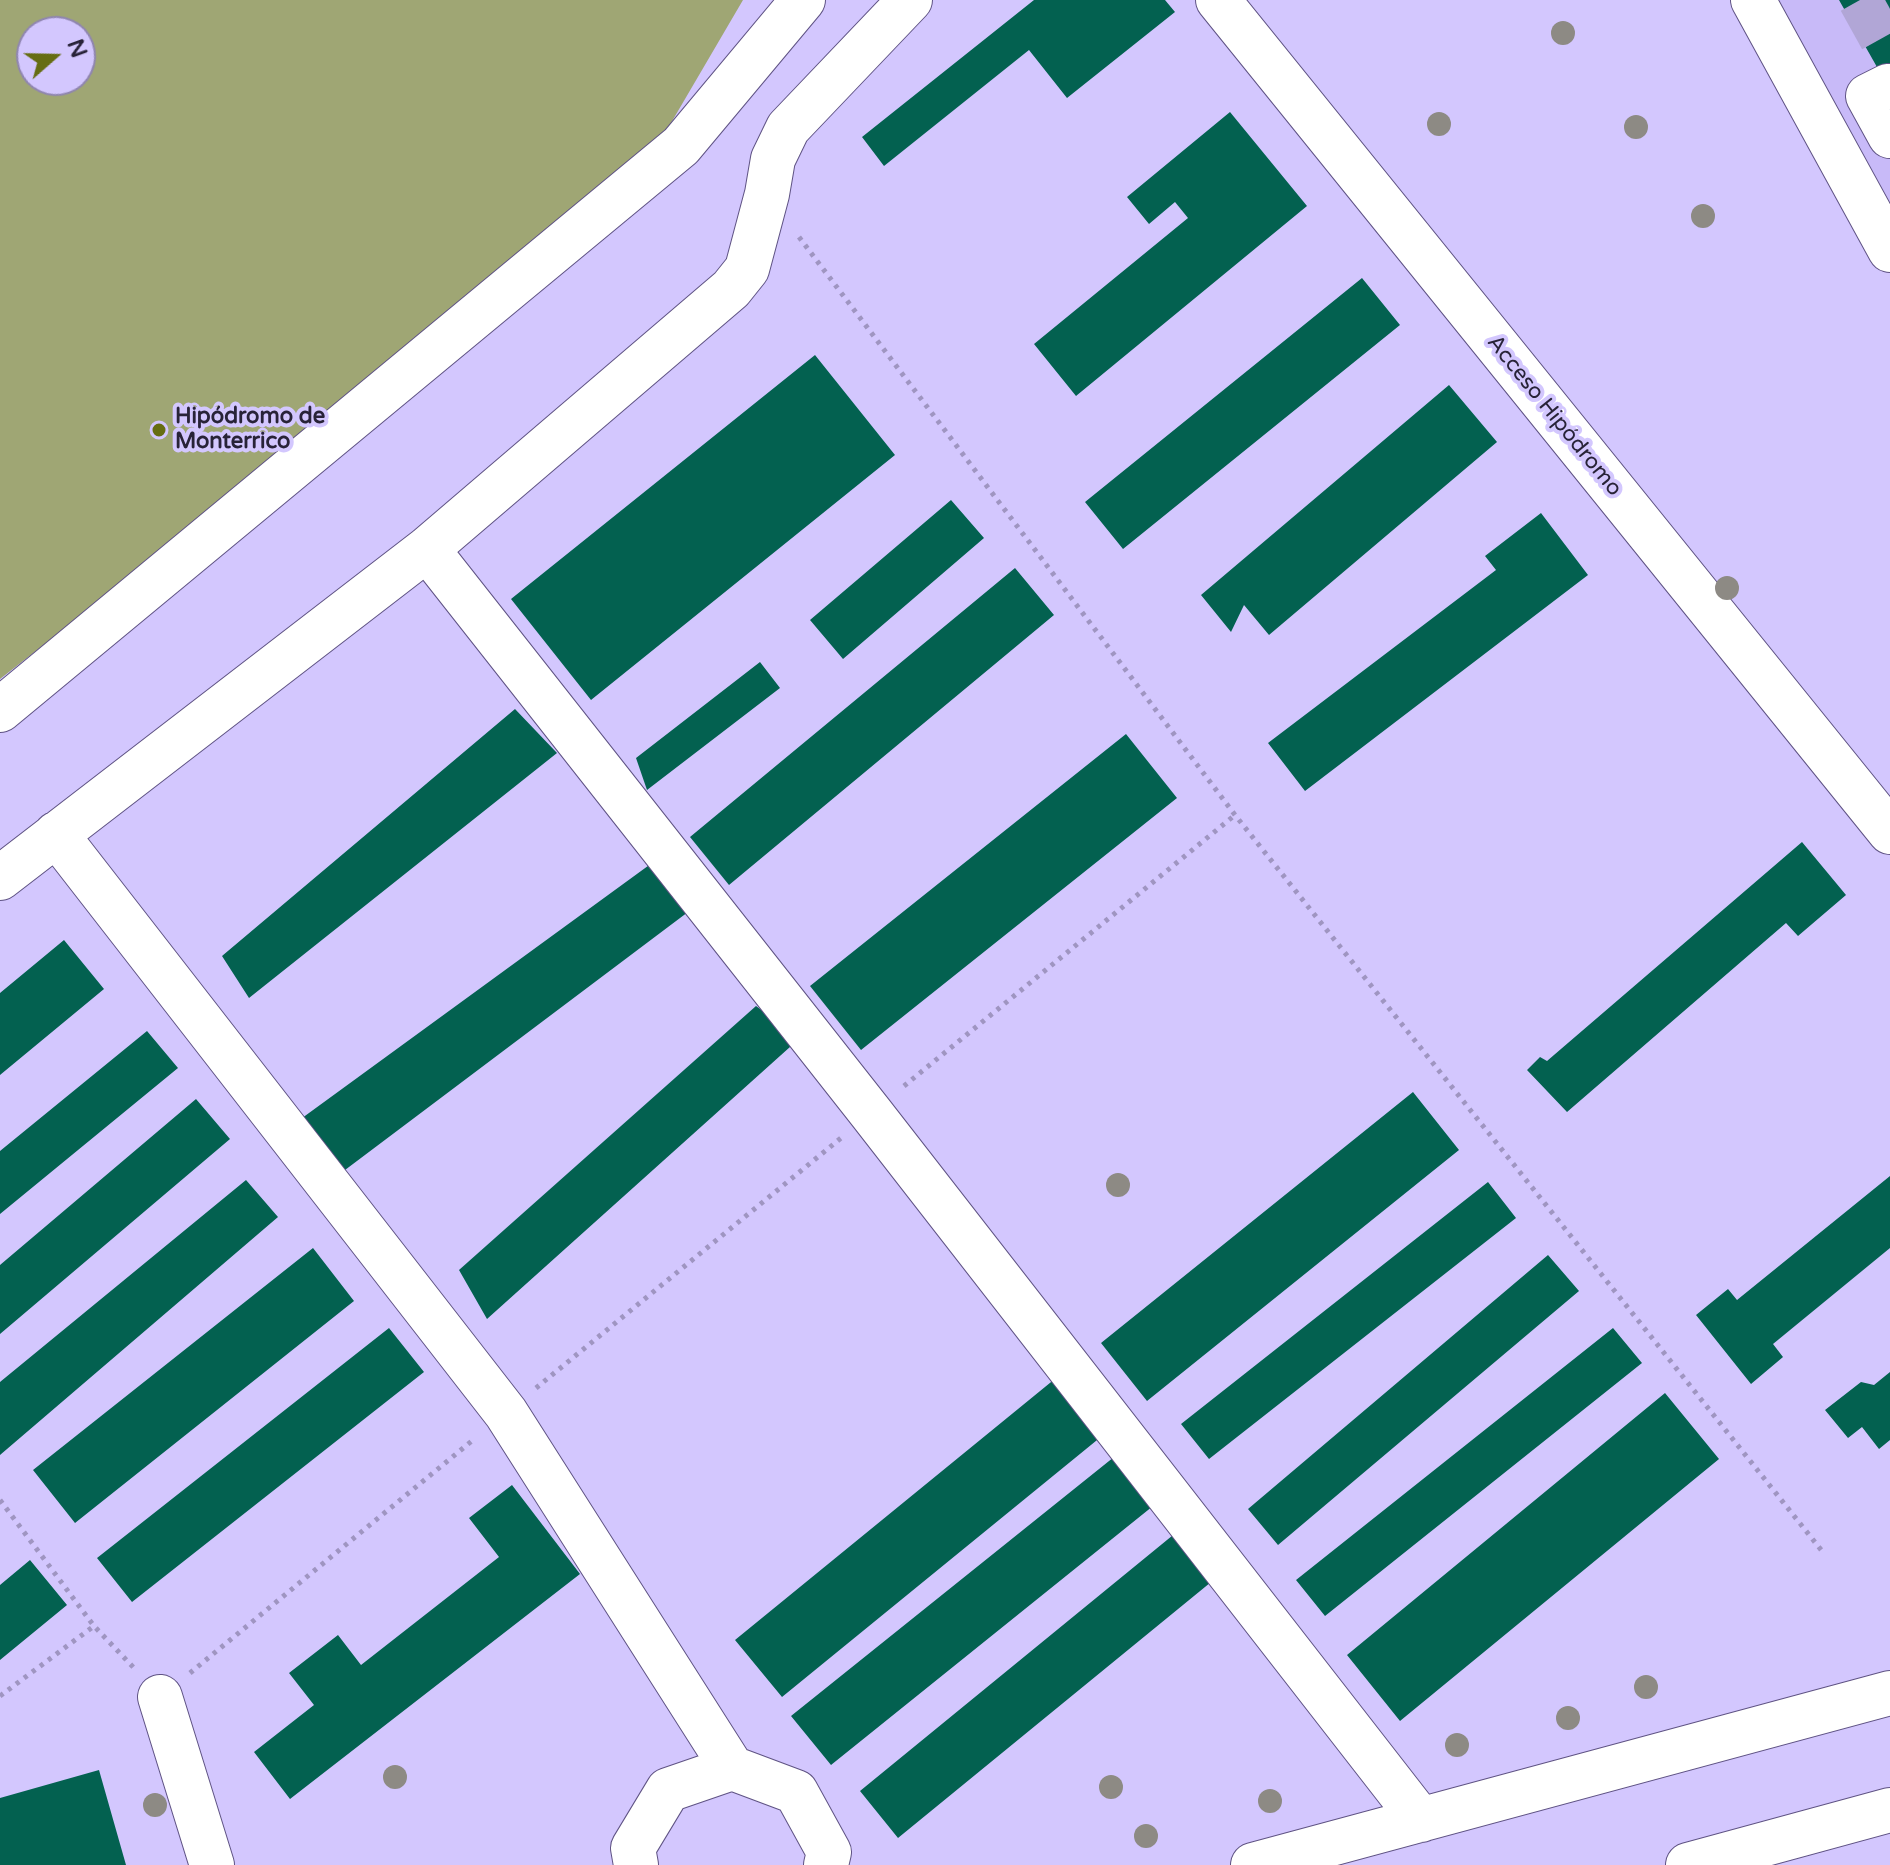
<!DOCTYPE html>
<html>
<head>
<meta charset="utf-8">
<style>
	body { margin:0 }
	#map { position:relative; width:1890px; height:1865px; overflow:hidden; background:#d3c7fe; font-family:"Varela Round",sans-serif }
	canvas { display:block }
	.north { position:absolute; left:16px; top:16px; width:80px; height:80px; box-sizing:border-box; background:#d3c7fe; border:2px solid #8f85af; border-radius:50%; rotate:70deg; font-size:22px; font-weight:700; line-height:32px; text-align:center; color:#282338 }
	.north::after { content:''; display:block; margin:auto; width:28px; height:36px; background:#666d13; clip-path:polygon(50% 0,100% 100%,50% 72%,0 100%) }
</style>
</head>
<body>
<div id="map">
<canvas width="1890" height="1865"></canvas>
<div class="north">N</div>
</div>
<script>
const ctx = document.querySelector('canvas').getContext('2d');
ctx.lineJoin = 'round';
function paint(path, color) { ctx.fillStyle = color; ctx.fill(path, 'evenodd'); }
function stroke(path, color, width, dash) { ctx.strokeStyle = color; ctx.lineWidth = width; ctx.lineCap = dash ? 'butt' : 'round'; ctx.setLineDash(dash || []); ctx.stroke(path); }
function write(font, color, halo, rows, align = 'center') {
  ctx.font = font + ' "Varela Round",sans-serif'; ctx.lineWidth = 8; ctx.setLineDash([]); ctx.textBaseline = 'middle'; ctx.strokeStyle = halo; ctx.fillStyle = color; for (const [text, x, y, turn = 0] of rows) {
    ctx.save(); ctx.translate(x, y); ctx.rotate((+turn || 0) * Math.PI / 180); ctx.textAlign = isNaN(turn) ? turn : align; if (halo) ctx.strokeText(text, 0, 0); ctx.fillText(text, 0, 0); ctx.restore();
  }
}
const built = new Path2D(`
	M 1735,0 L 1890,0 L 1890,273 Z`);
const green = new Path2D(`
	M 0,0 L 743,0 L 637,181 L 0,679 ZM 32,32 L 80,32 L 80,80 L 32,80 Z`);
const building = new Path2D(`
	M 1034,0 L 1165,0 L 1175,12 L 1067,98 L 1029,50 L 884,166 L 862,137 Z
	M 1839,0 L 1890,0 L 1890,90 Z
	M 1230,112 L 1307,206 L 1076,396 L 1034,344 L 1188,218 L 1175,202 L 1149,224 L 1127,197 Z
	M 1362,278 L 1400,325 L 1123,549 L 1085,502 Z
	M 815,355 L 895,455 L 591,700 L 511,599 Z
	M 1449,385 L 1497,442 L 1269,635 L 1244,605 L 1231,632 L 1201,595 Z
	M 951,500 L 984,538 L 843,659 L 810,620 Z
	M 1541,513 L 1588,575 L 1305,791 L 1268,743 L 1496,570 L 1485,556 Z
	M 1015,568 L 1054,615 L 729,885 L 690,837 Z
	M 760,662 L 780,688 L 647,790 L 636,758 Z
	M 515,709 L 557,753 L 249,998 L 222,956 Z
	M 1126,734 L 1177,798 L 861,1050 L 810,986 Z
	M 1802,842 L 1846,895 L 1798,936 L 1786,923 L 1567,1112 L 1527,1070 L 1540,1057 L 1547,1061 Z
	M 652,863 L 688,912 L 345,1170 L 298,1121 Z
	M 64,940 L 104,989 L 0,1075 L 0,993 Z
	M 756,1006 L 800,1038 L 487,1319 L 459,1270 Z
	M 147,1031 L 178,1068 L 0,1214 L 0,1151 Z
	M 1413,1092 L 1459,1150 L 1147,1401 L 1101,1343 Z
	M 196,1099 L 230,1139 L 0,1334 L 0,1265 Z
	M 1890,1176 L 1890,1248 L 1773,1344 L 1783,1357 L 1751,1384 L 1696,1315 L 1728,1289 L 1737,1300 Z
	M 246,1180 L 278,1217 L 0,1455 L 0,1382 Z
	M 1488,1182 L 1516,1218 L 1209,1459 L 1181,1424 Z
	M 313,1248 L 354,1301 L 75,1523 L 33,1470 Z
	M 1548,1255 L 1579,1291 L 1278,1545 L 1248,1509 Z
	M 389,1328 L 424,1372 L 132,1602 L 97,1558 Z
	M 1613,1328 L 1642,1363 L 1325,1616 L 1296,1580 Z
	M 1890,1372 L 1890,1440 L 1879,1449 L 1862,1427 L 1848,1438 L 1825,1410 L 1861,1382 L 1874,1385 Z
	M 1056,1378 L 1102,1436 L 782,1697 L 735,1640 Z
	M 1665,1393 L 1719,1459 L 1400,1721 L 1347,1655 Z
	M 1119,1453 L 1158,1502 L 831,1765 L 791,1716 Z
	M 512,1485 L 580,1574 L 290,1799 L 254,1752 L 314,1705 L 289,1673 L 338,1635 L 361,1665 L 499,1557 L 469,1518 Z
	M 1178,1531 L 1216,1578 L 898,1838 L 860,1791 Z
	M 30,1560 L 67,1605 L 0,1660 L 0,1585 Z
	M 99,1770 L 126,1865 L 0,1865 L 0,1798 Z`);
const minorTunnel = new Path2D(`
	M 1860,0 L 1890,54`);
const path = new Path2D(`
	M 799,237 L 1235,815 L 1822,1551
	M 904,1086 L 1235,815
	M 536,1388 L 841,1138
	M 0,1500 L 94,1626 L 134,1668
	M 190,1673 L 473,1440
	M 0,1696 L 94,1626`);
const minor = new Path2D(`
	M 1218,0 L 1890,832
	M 1753,0 L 1890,250
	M 1888,86 L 1868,96 L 1890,136
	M 427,549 L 871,1113 L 1421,1820
	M 0,710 L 681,146 L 803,0
	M 56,834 L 506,1413 L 732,1768 L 796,1792 L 829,1852 L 826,1865
	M 0,878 L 427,549 L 731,289 L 747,269 L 767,194 L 773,159 L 788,128 L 910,0
	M 160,1697 L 212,1865
	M 636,1865 L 633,1848 L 668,1790 L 732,1768
	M 1253,1865 L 1890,1693
	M 1688,1865 L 1890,1810`);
const trees = [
	[1563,33],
	[1439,124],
	[1636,127],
	[1703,216],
	[1727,588],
	[1118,1185],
	[1646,1687],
	[1568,1718],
	[1457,1745],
	[395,1777],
	[1111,1787],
	[1270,1801],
	[155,1805],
	[1146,1836]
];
const markers = [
	[159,430,8,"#666d13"]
];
const streetNames = [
	["Acceso Hipódromo",1554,416,51]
];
const poiNames = [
	["Hipódromo de",175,417],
	["Monterrico",175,442]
];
paint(built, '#c8baf8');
paint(green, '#9fa674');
paint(building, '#036150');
stroke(minorTunnel, '#b1a6d6', 44, [44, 22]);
stroke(minor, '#5f5384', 46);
stroke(path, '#9f95c1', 5, [4, 6]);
stroke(minor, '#fff', 44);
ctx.fillStyle = '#8d8a84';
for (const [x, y] of trees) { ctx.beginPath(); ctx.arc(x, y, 12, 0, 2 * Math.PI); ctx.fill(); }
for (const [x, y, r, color] of markers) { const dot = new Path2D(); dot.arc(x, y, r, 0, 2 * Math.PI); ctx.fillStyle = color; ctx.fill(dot); stroke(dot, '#d3c7fe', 3); }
write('22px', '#282338', '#d3c7fe', streetNames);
write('bold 22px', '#282338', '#d3c7fe', poiNames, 'left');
</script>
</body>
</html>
